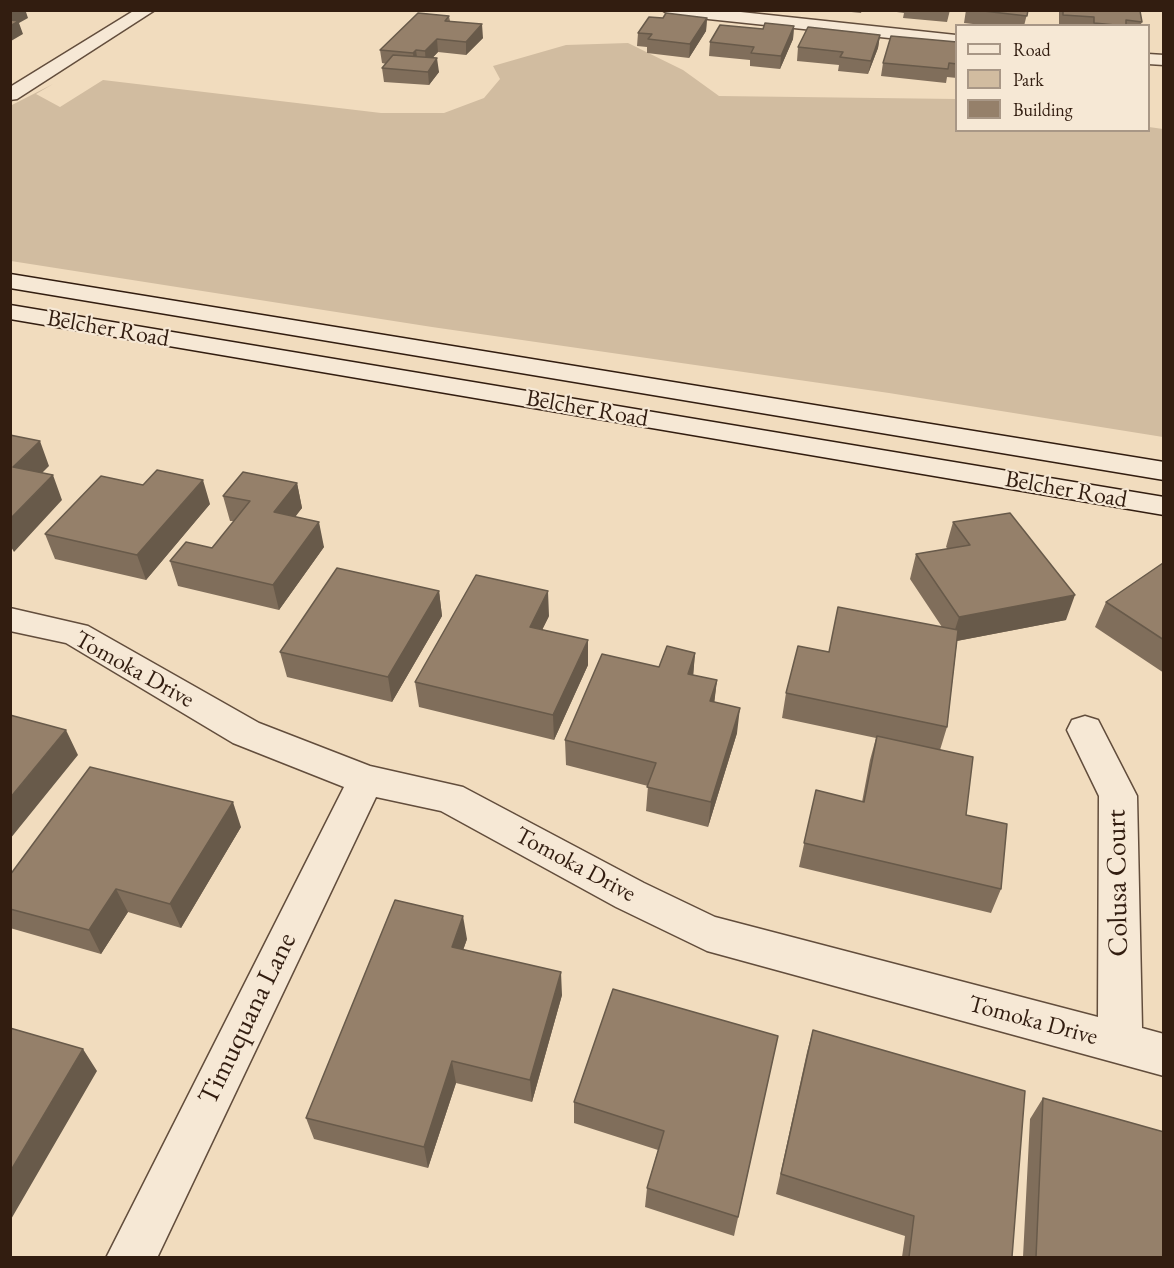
<!DOCTYPE html>
<html>
<head>
<meta charset="utf-8">
<style>
	body { margin:0 }
	#map { position:relative; width:1174px; height:1268px; overflow:hidden; background:#f1dcbe; font-family:"EB Garamond",serif }
	canvas { display:block }
	.frame { position:absolute; inset:0; border:12px solid #321d10; pointer-events:none }
	.legend { position:absolute; left:955px; top:24px; width:195px; height:108px; box-sizing:border-box; background:#f6e8d5; border:2px solid #a89786; margin:0; padding:8px 10px; list-style:none; font-size:18px; color:#321d10 }
	.legend li { display:flex; align-items:center; gap:12px; height:30px }
	.legend b { width:30px; border:2px solid #a89786 }
</style>
</head>
<body>
<div id="map">
<canvas width="1174" height="1268"></canvas>
<div class="frame"></div>
<ul class="legend">
<li><b style="height:8px;background:#f6e8d5"></b>Road</li>
<li><b style="height:16px;background:#d1bca0"></b>Park</li>
<li><b style="height:16px;background:#95806a"></b>Building</li>
</ul>
</div>
<script>
const ctx = document.querySelector('canvas').getContext('2d');
ctx.lineJoin = 'round';
function paint(path, color) { ctx.fillStyle = color; ctx.fill(path, 'evenodd'); }
function stroke(path, color, width, dash) { ctx.strokeStyle = color; ctx.lineWidth = width; ctx.lineCap = dash ? 'butt' : 'round'; ctx.setLineDash(dash || []); ctx.stroke(path); }
function write(font, color, halo, rows, align = 'center') {
  ctx.font = font + ' "EB Garamond",serif'; ctx.lineWidth = 4.5; ctx.setLineDash([]); ctx.textBaseline = 'middle'; ctx.strokeStyle = halo; ctx.fillStyle = color; for (const [text, x, y, turn = 0] of rows) {
    ctx.save(); ctx.translate(x, y); ctx.rotate((+turn || 0) * Math.PI / 180); ctx.textAlign = isNaN(turn) ? turn : align; if (halo) ctx.strokeText(text, 0, 0); ctx.fillText(text, 0, 0); ctx.restore();
  }
}
const green = new Path2D(`
	M 628,43 L 683,70 L 719,96 L 956,99 L 956,130 L 1148,130 L 1149,127 L 1163,129 L 1163,437 L 889,393 L 432,327 L 11,261 L 10,106 L 53,84 L 36,94 L 60,107 L 103,80 L 381,113 L 444,113 L 484,98 L 500,79 L 493,66 L 566,45 Z`);
const minor = new Path2D(`
	M 662,10 L 722,10 L 956,35 L 956,45 L 670,15 Z
	M 1148,54 L 1164,55 L 1164,65 L 1148,64 Z
	M 10,608 L 88,626 L 259,723 L 370,766 L 463,787 L 644,883 L 715,917 L 1098,1017 L 1099,796 L 1067,730 L 1072,720 L 1085,716 L 1098,720 L 1137,796 L 1142,1028 L 1164,1034 L 1164,1076 L 707,951 L 616,907 L 441,811 L 376,797 L 157,1258 L 106,1258 L 344,787 L 233,743 L 66,643 L 10,631 Z`);
const tertiary = new Path2D(`
	M 135,10 L 155,10 L 17,99 L 10,100 L 10,87 Z`);
const secondary = new Path2D(`
	M 10,274 L 1164,462 L 1164,480 L 10,288 Z
	M 10,305 L 1164,497 L 1164,515 L 10,319 Z`);
const wall = new Path2D(`
	M 832,10 L 862,10 L 861,13 Z
	M 882,10 L 950,10 L 947,22 L 903,18 L 904,13 Z
	M 966,10 L 1028,10 L 1024,26 L 991,26 L 964,23 Z
	M 1059,10 L 1140,11 L 1142,22 L 1140,26 L 1059,26 Z
	M 449,16 L 450,21 L 483,38 L 466,55 L 438,52 L 432,58 L 439,72 L 429,85 L 384,82 L 382,68 L 386,64 L 382,63 L 380,50 Z
	M 663,18 L 707,18 L 706,31 L 689,58 L 647,53 L 647,47 L 637,46 L 638,33 Z
	M 794,26 L 793,39 L 780,69 L 750,66 L 750,60 L 709,56 L 710,42 L 763,29 Z
	M 880,35 L 878,48 L 868,74 L 838,71 L 839,65 L 797,61 L 798,47 Z
	M 957,42 L 957,78 L 947,77 L 946,83 L 881,76 L 883,63 Z
	M 297,483 L 302,508 L 295,516 L 324,547 L 279,610 L 178,586 L 170,561 L 212,548 L 234,521 L 230,521 L 223,496 Z
	M 210,504 L 146,580 L 55,559 L 45,534 Z
	M 953,522 L 1066,620 L 957,641 L 947,727 L 940,750 L 966,815 L 1001,889 L 991,913 L 799,867 L 816,790 L 862,802 L 870,760 L 876,738 L 782,718 L 786,693 L 829,652 L 942,627 L 910,579 L 916,554 L 948,549 L 946,547 Z
	M 1164,564 L 1164,673 L 1095,627 L 1106,602 Z
	M 439,591 L 442,616 L 392,702 L 287,677 L 280,652 Z
	M 549,616 L 542,630 L 588,665 L 554,740 L 419,707 L 415,682 Z
	M 695,653 L 693,675 L 717,680 L 714,702 L 737,733 L 708,827 L 646,811 L 648,786 L 566,765 L 565,740 L 659,667 Z
	M 241,827 L 181,928 L 128,912 L 101,954 L 10,928 L 10,875 Z
	M 467,939 L 463,950 L 562,995 L 532,1102 L 456,1083 L 428,1168 L 314,1139 L 306,1118 Z
	M 813,1030 L 1012,1257 L 902,1257 L 905,1236 L 776,1194 L 807,1052 Z
	M 778,1036 L 734,1236 L 645,1207 L 647,1188 L 658,1150 L 574,1123 L 574,1102 Z
	M 1043,1098 L 1164,1257 L 1023,1257 L 1030,1119 Z`);
const shadedWall = new Path2D(`
	M 15,10 L 28,10 L 26,12 L 28,18 L 19,23 L 23,34 L 11,41 L 12,45 L 10,47 L 10,13 Z
	M 707,18 L 706,31 L 689,58 L 690,44 Z
	M 482,24 L 483,38 L 466,55 L 466,42 Z
	M 794,26 L 793,39 L 780,69 L 781,56 Z
	M 880,35 L 878,48 L 868,74 L 871,61 Z
	M 437,39 L 438,52 L 426,65 L 425,51 Z
	M 416,50 L 418,64 L 414,67 L 413,53 Z
	M 437,58 L 439,72 L 429,85 L 428,72 Z
	M 40,441 L 49,466 L 23,492 L 13,467 Z
	M 53,475 L 62,500 L 14,552 L 10,545 L 10,519 Z
	M 203,480 L 210,504 L 146,580 L 137,555 Z
	M 297,483 L 302,508 L 280,537 L 274,512 Z
	M 319,522 L 324,547 L 279,610 L 273,585 Z
	M 439,591 L 442,616 L 392,702 L 388,677 Z
	M 548,591 L 549,616 L 531,652 L 530,627 Z
	M 1075,595 L 1066,620 L 951,642 L 959,617 Z
	M 588,640 L 588,665 L 554,740 L 553,715 Z
	M 695,653 L 693,678 L 688,674 Z
	M 717,680 L 714,705 L 710,701 Z
	M 740,708 L 737,733 L 708,827 L 711,802 Z
	M 66,730 L 78,755 L 10,839 L 10,798 Z
	M 233,802 L 241,827 L 181,928 L 170,904 Z
	M 116,889 L 128,912 L 101,954 L 89,930 Z
	M 463,916 L 467,939 L 456,970 L 452,947 Z
	M 561,972 L 562,995 L 532,1102 L 530,1080 Z
	M 83,1049 L 97,1071 L 10,1221 L 10,1172 Z
	M 452,1061 L 456,1083 L 428,1168 L 424,1147 Z`);
const building = new Path2D(`
	M 975,10 L 1028,10 L 1027,16 Z
	M 1063,10 L 1140,11 L 1142,22 L 1126,20 L 1126,26 L 1094,23 L 1094,17 L 1063,15 Z
	M 418,13 L 449,16 L 445,21 L 482,24 L 466,42 L 437,39 L 425,51 L 416,50 L 413,53 L 380,50 Z
	M 666,13 L 707,18 L 690,44 L 648,39 L 652,34 L 638,33 L 649,17 L 663,18 Z
	M 10,20 L 19,21 L 10,26 Z
	M 765,23 L 794,26 L 781,56 L 751,53 L 754,47 L 710,42 L 720,25 L 763,29 Z
	M 808,27 L 880,35 L 871,61 L 840,57 L 843,52 L 798,47 Z
	M 891,36 L 957,42 L 957,64 L 949,63 L 948,69 L 883,63 Z
	M 393,55 L 437,58 L 428,72 L 382,68 Z
	M 10,435 L 40,441 L 13,467 L 53,475 L 10,519 Z
	M 157,470 L 203,480 L 137,555 L 45,534 L 101,476 L 143,485 Z
	M 243,472 L 297,483 L 274,512 L 319,522 L 273,585 L 170,561 L 186,542 L 212,548 L 250,501 L 223,496 Z
	M 1010,513 L 1075,595 L 959,617 L 916,554 L 970,545 L 953,522 Z
	M 1163,563 L 1164,564 L 1164,640 L 1106,602 Z
	M 337,568 L 439,591 L 388,677 L 280,652 Z
	M 476,575 L 548,591 L 530,627 L 588,640 L 553,715 L 415,682 Z
	M 838,607 L 958,630 L 947,727 L 786,693 L 798,646 L 829,652 Z
	M 667,646 L 695,653 L 688,674 L 717,680 L 710,701 L 740,708 L 711,802 L 647,787 L 656,763 L 565,740 L 602,654 L 659,667 Z
	M 10,715 L 66,730 L 10,798 Z
	M 877,736 L 973,757 L 966,815 L 1007,824 L 1001,889 L 804,843 L 816,790 L 864,802 Z
	M 90,767 L 233,802 L 170,904 L 116,889 L 89,930 L 10,909 L 10,875 Z
	M 395,900 L 463,916 L 452,947 L 561,972 L 530,1080 L 452,1061 L 424,1147 L 306,1118 Z
	M 613,989 L 778,1036 L 738,1217 L 647,1188 L 664,1131 L 574,1102 Z
	M 10,1028 L 83,1049 L 10,1172 Z
	M 813,1030 L 1025,1091 L 1012,1257 L 909,1257 L 914,1216 L 781,1174 Z
	M 1043,1098 L 1164,1132 L 1164,1257 L 1036,1257 Z`);
const streetNames = [
	["Belcher Road",108,329,10],
	["Belcher Road",587,409,10],
	["Belcher Road",1066,490,10],
	["Tomoka Drive",134,670,29],
	["Tomoka Drive",575,865,28],
	["Tomoka Drive",1033,1021,15]
];
const nearStreetnames = [
	["Colusa Court",1118,883,-91],
	["Timuquana Lane",248,1019,-64]
];
paint(green, '#d1bca0');
stroke(minor, '#624d3c', 3);
stroke(tertiary, '#624d3c', 3);
stroke(secondary, '#321d10', 3);
paint(minor, '#f6e8d5');
paint(tertiary, '#f6e8d5');
paint(secondary, '#f6e8d5');
paint(wall, '#806e5b');
paint(shadedWall, '#685a4a');
paint(building, '#95806a');
stroke(building, '#685a4a', 1.5);
write('24px', '#321d10', '#f6e8d5', streetNames);
write('28px', '#321d10', '#f6e8d5', nearStreetnames);
</script>
</body>
</html>
